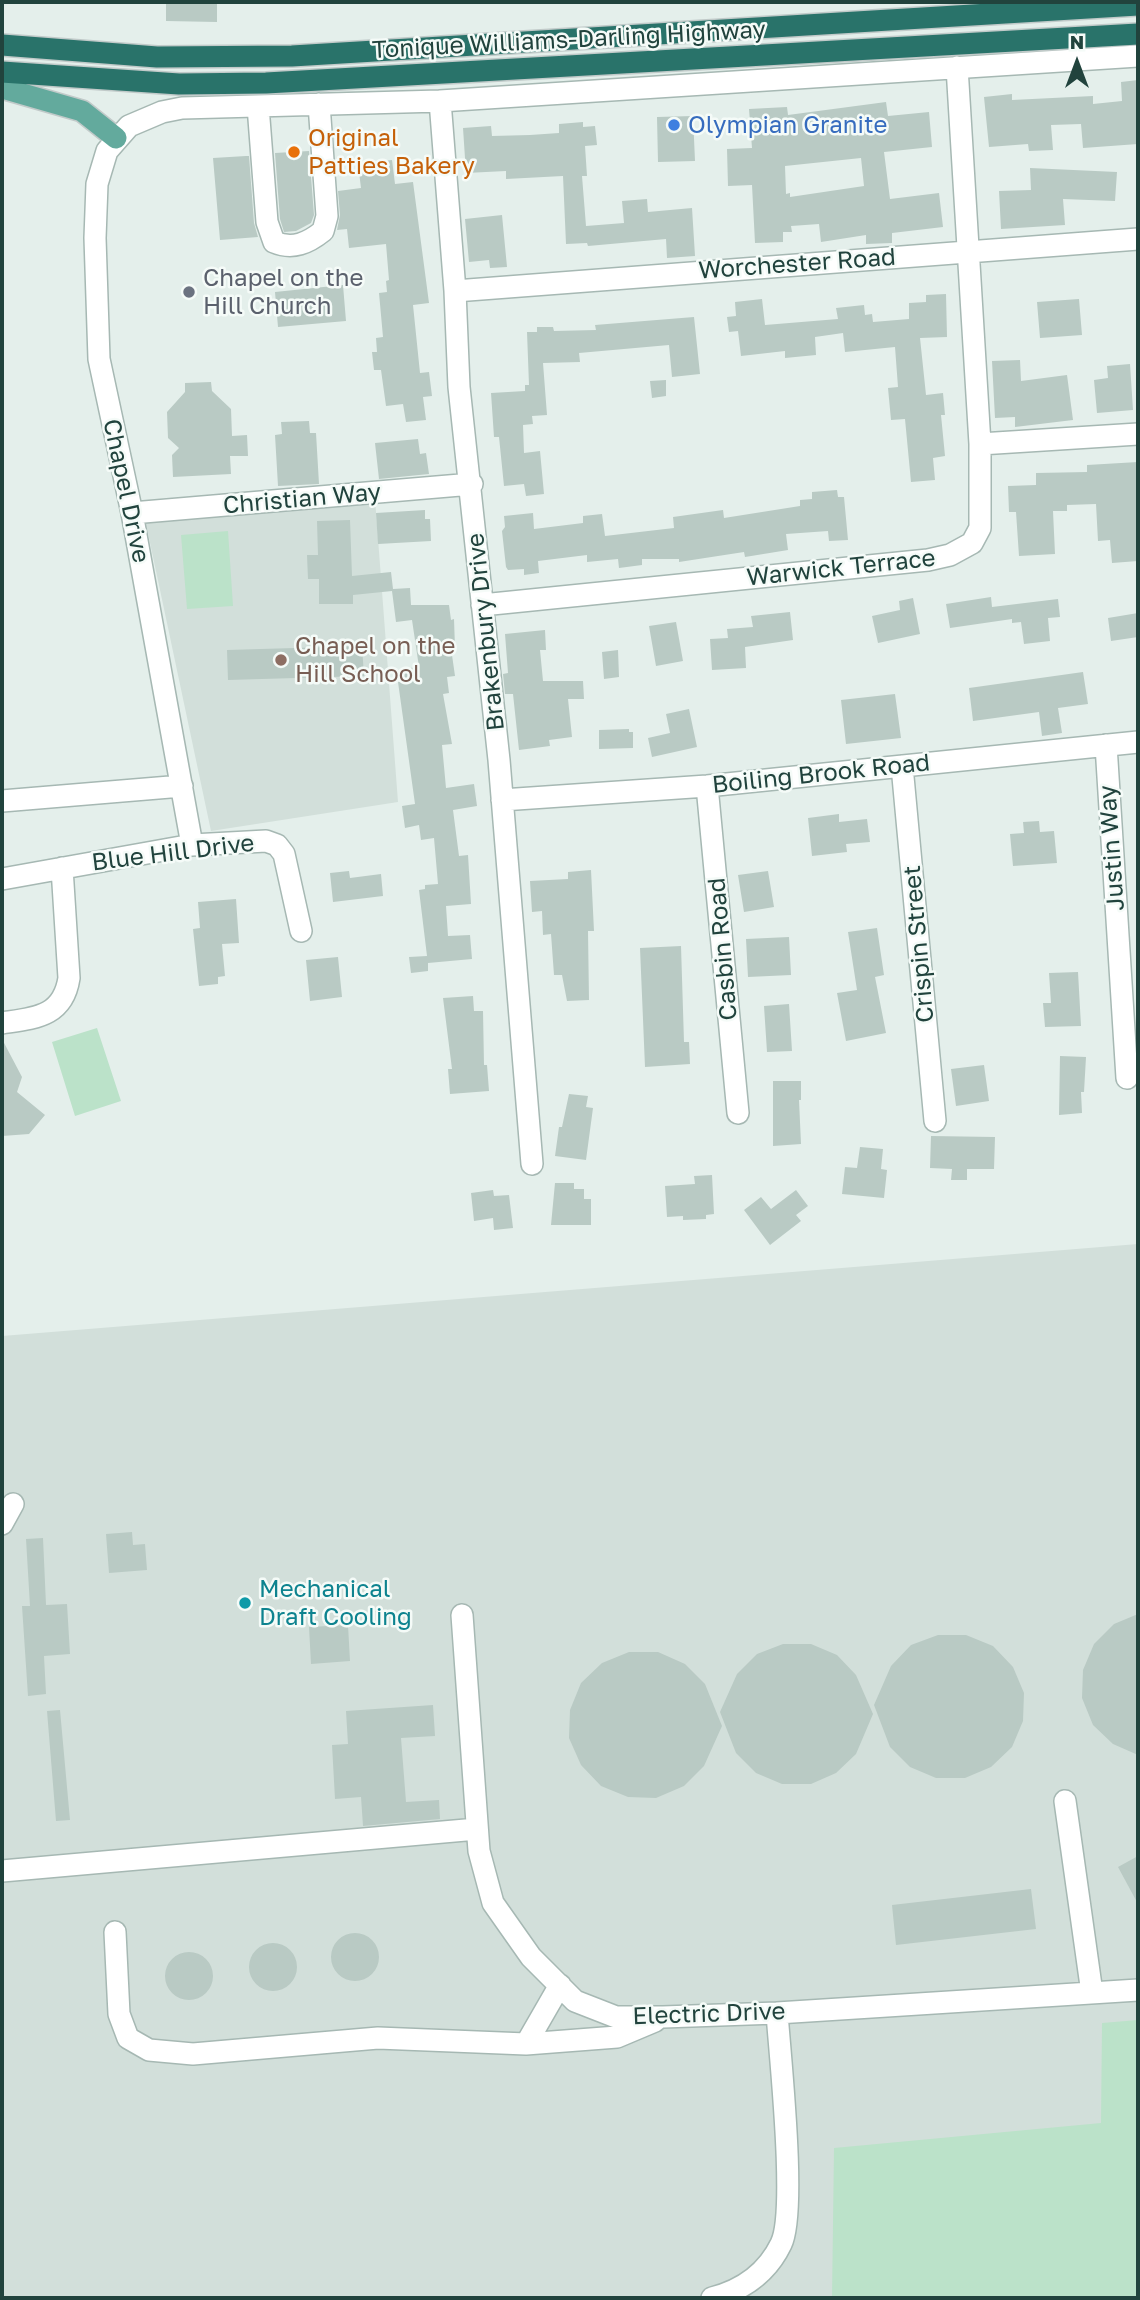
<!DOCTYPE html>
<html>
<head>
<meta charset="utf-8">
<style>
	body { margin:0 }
	#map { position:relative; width:1140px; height:2300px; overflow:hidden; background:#e4efeb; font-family:"Golos Text",sans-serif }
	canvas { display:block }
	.frame { position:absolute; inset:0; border:4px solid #21433d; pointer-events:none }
	.north { position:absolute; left:1042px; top:28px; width:70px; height:70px; -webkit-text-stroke:5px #f5fbf8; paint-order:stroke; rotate:0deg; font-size:19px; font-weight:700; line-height:28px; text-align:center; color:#21433d }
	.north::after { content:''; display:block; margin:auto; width:24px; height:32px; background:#21433d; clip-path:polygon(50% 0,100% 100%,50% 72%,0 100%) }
</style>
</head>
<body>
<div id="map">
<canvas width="1140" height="2300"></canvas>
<div class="frame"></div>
<div class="north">N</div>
</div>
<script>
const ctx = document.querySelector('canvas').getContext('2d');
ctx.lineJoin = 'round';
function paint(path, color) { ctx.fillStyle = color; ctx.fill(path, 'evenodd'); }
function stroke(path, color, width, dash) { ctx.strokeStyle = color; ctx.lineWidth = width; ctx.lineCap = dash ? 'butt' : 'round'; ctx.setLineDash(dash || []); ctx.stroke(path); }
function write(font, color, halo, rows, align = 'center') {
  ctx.font = font + ' "Golos Text",sans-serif'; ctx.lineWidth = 5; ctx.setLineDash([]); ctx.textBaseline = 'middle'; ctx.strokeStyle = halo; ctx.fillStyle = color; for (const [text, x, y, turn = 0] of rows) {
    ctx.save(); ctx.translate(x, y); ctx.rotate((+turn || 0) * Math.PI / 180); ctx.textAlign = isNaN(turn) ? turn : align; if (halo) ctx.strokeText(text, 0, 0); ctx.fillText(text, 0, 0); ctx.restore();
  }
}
const built = new Path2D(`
	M 375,499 L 398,802 L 211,831 L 145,519 Z
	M 1138,1244 L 1138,2298 L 2,2298 L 2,1336 Z`);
const green = new Path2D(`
	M 228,531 L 233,606 L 187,609 L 181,535 Z
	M 97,1028 L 121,1101 L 75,1116 L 52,1042 Z
	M 1138,2020 L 1138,2298 L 832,2298 L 834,2148 L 1101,2123 L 1102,2023 Z`);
const building = new Path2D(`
	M 200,2 L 217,2 L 217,22 L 166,21 L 166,3 Z
	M 1138,80 L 1138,144 L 1083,148 L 1081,124 L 1051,125 L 1053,150 L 1029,151 L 1028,144 L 989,147 L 984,97 L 1012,94 L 1012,100 L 1093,96 L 1093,104 L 1122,101 L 1121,82 Z
	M 886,102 L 888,116 L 929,112 L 932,147 L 884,152 L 890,199 L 939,193 L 943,227 L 892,233 L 892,243 L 866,244 L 866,235 L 821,242 L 819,224 L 791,226 L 792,232 L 783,232 L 783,242 L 755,243 L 752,185 L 728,186 L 727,149 L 752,148 L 749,109 L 787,107 L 788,115 ZM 861,158 L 864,186 L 790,197 L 790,193 L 786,194 L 785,166 Z
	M 693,116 L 695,161 L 658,162 L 657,117 Z
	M 583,122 L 583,127 L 595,126 L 597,145 L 585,146 L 587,176 L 582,176 L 586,226 L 624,223 L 622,201 L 647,199 L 648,212 L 692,208 L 695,256 L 667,258 L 666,239 L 588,246 L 587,243 L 566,244 L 563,176 L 506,179 L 506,171 L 466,173 L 463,128 L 491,126 L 492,136 L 530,135 L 559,133 L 559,124 Z
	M 309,151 L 314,215 L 311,223 L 296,231 L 284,232 L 280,219 L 275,153 Z
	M 246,156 L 249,156 L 254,223 L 258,237 L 220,240 L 213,158 Z
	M 392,160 L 395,184 L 413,182 L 429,303 L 413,305 L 420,373 L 429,372 L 432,396 L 423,397 L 426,420 L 406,422 L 403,404 L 386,406 L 381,370 L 374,370 L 372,352 L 377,352 L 376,338 L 383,337 L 379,293 L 387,292 L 386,281 L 389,280 L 386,244 L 349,248 L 347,229 L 337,230 L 340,215 L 338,191 L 361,188 L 358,164 Z
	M 1030,168 L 1117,172 L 1115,201 L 1063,199 L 1065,225 L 1001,229 L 999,191 L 1031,190 Z
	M 502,215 L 507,267 L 490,268 L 489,260 L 469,262 L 465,219 Z
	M 343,285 L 346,321 L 278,327 L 275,292 Z
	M 946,294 L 947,337 L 920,338 L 926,395 L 943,393 L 945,415 L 941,415 L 945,456 L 933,458 L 935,480 L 911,482 L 905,419 L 891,420 L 888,388 L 898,387 L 895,347 L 845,352 L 843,333 L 815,337 L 816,355 L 785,358 L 785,351 L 741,356 L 738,331 L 729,332 L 727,317 L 736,316 L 735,302 L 762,299 L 765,325 L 838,319 L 836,308 L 864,305 L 865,315 L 872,314 L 873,322 L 909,319 L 909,303 L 926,302 L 926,295 Z
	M 1079,299 L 1082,335 L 1040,338 L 1037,302 Z
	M 694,317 L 700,374 L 672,377 L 669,345 L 579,353 L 580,362 L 543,363 L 547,415 L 532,416 L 533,424 L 523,425 L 524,453 L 540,451 L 544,494 L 526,496 L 524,484 L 504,486 L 499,437 L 494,437 L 491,393 L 525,391 L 525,385 L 529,385 L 527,332 L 537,332 L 537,327 L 553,327 L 554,331 L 596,330 L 595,325 Z
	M 1020,360 L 1021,381 L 1067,375 L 1073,420 L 1015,427 L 1015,417 L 995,418 L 992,361 Z
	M 1130,364 L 1133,410 L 1097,413 L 1094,380 L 1108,378 L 1107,366 Z
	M 666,380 L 666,396 L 652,398 L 650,381 Z
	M 211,382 L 212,391 L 231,409 L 232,436 L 247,435 L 248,456 L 230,456 L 231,474 L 173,477 L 172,455 L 179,448 L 168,438 L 167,412 L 185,392 L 185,383 Z
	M 309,421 L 310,433 L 316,433 L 319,484 L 278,486 L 275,435 L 282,434 L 281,422 Z
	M 418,439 L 420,454 L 426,453 L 429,474 L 379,479 L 375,443 Z
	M 1138,462 L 1138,561 L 1112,563 L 1110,540 L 1098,541 L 1096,504 L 1067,505 L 1067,511 L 1053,511 L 1055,554 L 1019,556 L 1016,512 L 1009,512 L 1008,486 L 1036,485 L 1036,473 L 1087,472 L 1087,465 Z
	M 837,490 L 838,497 L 844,497 L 848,540 L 829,541 L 828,531 L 786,534 L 788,550 L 745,557 L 744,552 L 679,562 L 679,559 L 642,559 L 642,565 L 619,568 L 618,559 L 587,562 L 587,555 L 538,561 L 539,573 L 524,575 L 524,569 L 508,570 L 506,567 L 502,531 L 505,527 L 504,516 L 533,513 L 534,529 L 583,523 L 583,516 L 602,514 L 605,536 L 674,528 L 673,517 L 723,510 L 724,518 L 800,506 L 800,500 L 812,499 L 812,492 Z
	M 425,510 L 425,519 L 430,519 L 431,541 L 378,544 L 376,513 Z
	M 350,520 L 352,576 L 391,572 L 393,589 L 410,588 L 411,605 L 449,605 L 451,620 L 454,619 L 455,648 L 451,648 L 455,676 L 447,677 L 449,693 L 443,694 L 452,744 L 442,745 L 446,788 L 474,784 L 477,806 L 453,810 L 459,856 L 468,855 L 471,904 L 446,906 L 448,936 L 470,935 L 472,959 L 428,963 L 428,971 L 411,973 L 409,957 L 427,956 L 419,890 L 425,889 L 425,885 L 438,884 L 434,838 L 421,840 L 419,825 L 405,828 L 402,806 L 415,804 L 398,682 L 403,682 L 401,669 L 419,667 L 412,620 L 396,622 L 392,591 L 353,595 L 353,604 L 319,604 L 319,579 L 308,579 L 307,555 L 318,555 L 317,521 Z
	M 991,597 L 992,607 L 1058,599 L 1060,617 L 1048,618 L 1050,641 L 1024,644 L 1021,622 L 1012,623 L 1012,619 L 950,628 L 946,604 Z
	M 913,598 L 920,634 L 878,643 L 872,616 L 900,610 L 899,601 Z
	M 790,612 L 793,640 L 745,647 L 746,668 L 712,670 L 710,639 L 728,638 L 727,629 L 753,627 L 751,616 Z
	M 1138,613 L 1138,637 L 1111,641 L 1108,618 Z
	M 676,622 L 683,661 L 656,666 L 649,626 Z
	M 545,630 L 546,650 L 540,650 L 543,681 L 583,681 L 584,699 L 568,699 L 572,737 L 549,740 L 550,746 L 519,750 L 513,694 L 505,694 L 503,674 L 508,673 L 505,634 Z
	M 362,646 L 364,676 L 228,680 L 227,650 Z
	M 618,650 L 619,677 L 604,679 L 602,652 Z
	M 1083,672 L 1088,704 L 1058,708 L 1062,733 L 1042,736 L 1039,712 L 973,721 L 969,688 Z
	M 895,694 L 901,738 L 846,744 L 841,700 Z
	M 689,709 L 697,747 L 652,757 L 648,738 L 670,733 L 666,714 Z
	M 629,729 L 629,732 L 633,732 L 633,748 L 599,749 L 599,730 Z
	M 839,814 L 839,822 L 867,819 L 870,842 L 846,844 L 847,852 L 812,856 L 808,818 Z
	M 1039,821 L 1040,832 L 1054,831 L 1057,863 L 1013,866 L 1010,834 L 1024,833 L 1023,822 Z
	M 591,870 L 594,931 L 588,931 L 589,1000 L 567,1001 L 562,975 L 554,975 L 551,934 L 543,935 L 542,911 L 532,912 L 530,881 L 568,879 L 568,872 Z
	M 349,871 L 350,878 L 381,874 L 383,896 L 333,902 L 330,873 Z
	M 768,871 L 774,907 L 744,912 L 738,875 Z
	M 236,899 L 239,943 L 222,944 L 225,976 L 218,977 L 218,984 L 199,986 L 193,929 L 200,928 L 198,902 Z
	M 877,928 L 884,975 L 875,977 L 886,1033 L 846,1041 L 837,993 L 857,990 L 848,932 Z
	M 789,937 L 791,975 L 748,977 L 746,939 Z
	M 681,946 L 684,1042 L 689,1042 L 690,1064 L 645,1067 L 640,948 Z
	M 338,957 L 342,997 L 310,1001 L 306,960 Z
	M 1078,972 L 1081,1026 L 1045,1027 L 1043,1003 L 1051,1003 L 1049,973 Z
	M 473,996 L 474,1011 L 483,1011 L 484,1065 L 487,1065 L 489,1091 L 450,1094 L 448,1069 L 452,1069 L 443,998 Z
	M 789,1004 L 792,1051 L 767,1052 L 764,1006 Z
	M 2,1039 L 22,1077 L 17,1092 L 45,1115 L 29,1134 L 2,1136 Z
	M 1060,1056 L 1086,1057 L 1084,1092 L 1081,1092 L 1082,1113 L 1059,1115 Z
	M 984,1065 L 989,1101 L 956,1106 L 951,1069 Z
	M 773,1081 L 801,1081 L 801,1100 L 799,1100 L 801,1144 L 773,1146 Z
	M 569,1094 L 588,1096 L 586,1107 L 593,1108 L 586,1160 L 555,1156 L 559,1127 L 562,1127 Z
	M 931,1136 L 995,1137 L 994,1169 L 967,1169 L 967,1180 L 951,1180 L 952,1169 L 930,1168 Z
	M 860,1147 L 883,1149 L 881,1169 L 887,1170 L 884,1198 L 842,1194 L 845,1167 L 857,1168 Z
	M 712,1175 L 714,1214 L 706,1215 L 706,1219 L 683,1220 L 683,1216 L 667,1217 L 665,1186 L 695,1184 L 694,1176 Z
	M 555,1183 L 574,1183 L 574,1189 L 584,1189 L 584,1199 L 591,1199 L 591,1225 L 551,1225 Z
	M 493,1190 L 494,1196 L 509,1195 L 513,1228 L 494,1230 L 493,1218 L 474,1221 L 471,1193 Z
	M 796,1190 L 808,1206 L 796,1215 L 801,1221 L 770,1245 L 744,1210 L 761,1197 L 771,1209 Z
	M 132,1532 L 133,1545 L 145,1544 L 147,1570 L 109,1573 L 106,1534 Z
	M 43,1538 L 46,1605 L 67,1604 L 70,1654 L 44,1656 L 46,1694 L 28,1696 L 22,1606 L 30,1606 L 26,1539 Z
	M 1138,1614 L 1138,1755 L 1113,1744 L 1093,1725 L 1082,1698 L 1083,1670 L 1094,1644 L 1114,1624 Z
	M 348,1625 L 350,1661 L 311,1664 L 309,1627 Z
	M 938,1635 L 966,1635 L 993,1646 L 1013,1667 L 1024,1693 L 1023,1721 L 1012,1747 L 991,1767 L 965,1778 L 936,1778 L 910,1767 L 890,1747 L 874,1705 L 891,1666 L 911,1645 Z
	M 783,1644 L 811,1644 L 837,1655 L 856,1675 L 873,1714 L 856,1754 L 836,1773 L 811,1784 L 782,1784 L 756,1773 L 736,1753 L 720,1712 L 737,1674 L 757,1654 Z
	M 629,1652 L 658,1652 L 685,1664 L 705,1684 L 722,1726 L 704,1766 L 684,1786 L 656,1798 L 628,1797 L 601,1786 L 581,1765 L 569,1738 L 570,1710 L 581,1683 L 602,1663 Z
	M 433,1705 L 435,1736 L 401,1738 L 406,1802 L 439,1800 L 440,1819 L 363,1826 L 361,1797 L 335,1799 L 332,1745 L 348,1744 L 346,1711 Z
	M 60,1710 L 70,1820 L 56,1821 L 47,1711 Z
	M 1138,1856 L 1138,1904 L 1118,1867 Z
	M 1031,1889 L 1036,1929 L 896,1945 L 892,1905 Z
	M331 1957a24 24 0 1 1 48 0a24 24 0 1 1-48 0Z
	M249 1967a24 24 0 1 1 48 0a24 24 0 1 1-48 0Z
	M165 1976a24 24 0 1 1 48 0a24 24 0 1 1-48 0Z`);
const minor = new Path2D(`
	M 440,101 L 455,291 L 459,387 L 499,760 L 532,1164
	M 258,106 L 267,222 L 274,242 C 293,250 308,243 323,231 L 327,216 L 319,104
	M 455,291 L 1138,239
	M 980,444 L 1138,434
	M 132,513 L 472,484
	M 482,605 L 928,560 L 950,555 L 972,543 L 980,528 L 980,444 L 957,67
	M 1106,745 L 1127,1078
	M 902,766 L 935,1121
	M 707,786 L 738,1113
	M 502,800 L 707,786 L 1138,742
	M 2,801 L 182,786
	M 192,845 L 132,513 L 99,359 L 95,238 L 97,184 L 107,151 L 129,126 L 162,112 L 182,108 L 440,101 L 1138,56
	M 2,879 L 192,845 L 266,841 L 277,845 L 284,854 L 301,931
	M 2,1023 C 35,1018 63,1017 69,978 L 62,868
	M 2,1524 L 13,1504
	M 462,1615 L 479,1851 L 493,1903 L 531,1957 L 575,2001 L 616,2017 L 663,2017 L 777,2013 L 1138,1990
	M 1065,1801 L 1092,1993
	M 2,1871 L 477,1829
	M 115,1932 L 119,2014 L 128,2038 L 149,2050 L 193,2054 L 378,2038 L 526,2044 L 617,2037 L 655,2021
	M 526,2044 L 560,1985
	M 712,2298 C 743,2290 767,2273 781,2244 C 797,2212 780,2057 777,2013`);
const major = new Path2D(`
	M 2,88 L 82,111 L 116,138`);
const highway = new Path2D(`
	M 2,45 L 157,57 L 292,56 L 1138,5
	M 2,72 L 179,84 L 266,83 L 1138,34`);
const markers = [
	[674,125,7,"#3f7fe0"],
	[294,152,7,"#e8710a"],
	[189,292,7,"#6b7280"],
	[281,660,7,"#8d6e63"],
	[245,1603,7,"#0f9aa8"]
];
const streetNames = [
	["Tonique Williams-Darling Highway",569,40,-3],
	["Worchester Road",797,264,-4],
	["Chapel Drive",126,491,78],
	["Christian Way",302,499,-5],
	["Warwick Terrace",841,568,-6],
	["Brakenbury Drive",486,632,-96],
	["Boiling Brook Road",821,774,-6],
	["Justin Way",1112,848,-94],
	["Blue Hill Drive",173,853,-7],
	["Crispin Street",919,944,-95],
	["Casbin Road",723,949,-95],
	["Electric Drive",709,2014,-2]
];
const shopNames = [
	["Olympian Granite",688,125]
];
const foodNames = [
	["Original",308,138],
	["Patties Bakery",308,166]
];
const worshipNames = [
	["Chapel on the",203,278],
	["Hill Church",203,306]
];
const educationNames = [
	["Chapel on the",295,646],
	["Hill School",295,674]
];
const cultureNames = [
	["Mechanical",259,1589],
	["Draft Cooling",259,1617]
];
paint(built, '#d2dfda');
paint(green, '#bbe2c9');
paint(building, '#b9cac4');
stroke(minor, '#a6b8b3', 24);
stroke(major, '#c1cac9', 24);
stroke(highway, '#c1cac9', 24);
stroke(minor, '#fff', 21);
stroke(major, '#63aa9d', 21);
stroke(highway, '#29736a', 21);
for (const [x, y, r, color] of markers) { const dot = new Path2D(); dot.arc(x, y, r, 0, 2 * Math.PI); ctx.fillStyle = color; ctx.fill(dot); stroke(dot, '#f5fbf8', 2.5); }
write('24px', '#21433d', '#f5fbf8', streetNames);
write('24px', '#366cbe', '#f5fbf8', shopNames, 'left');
write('24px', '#c56008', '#f5fbf8', foodNames, 'left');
write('24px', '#5b616d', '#f5fbf8', worshipNames, 'left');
write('24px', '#785e54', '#f5fbf8', educationNames, 'left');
write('24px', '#0d838f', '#f5fbf8', cultureNames, 'left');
</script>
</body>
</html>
